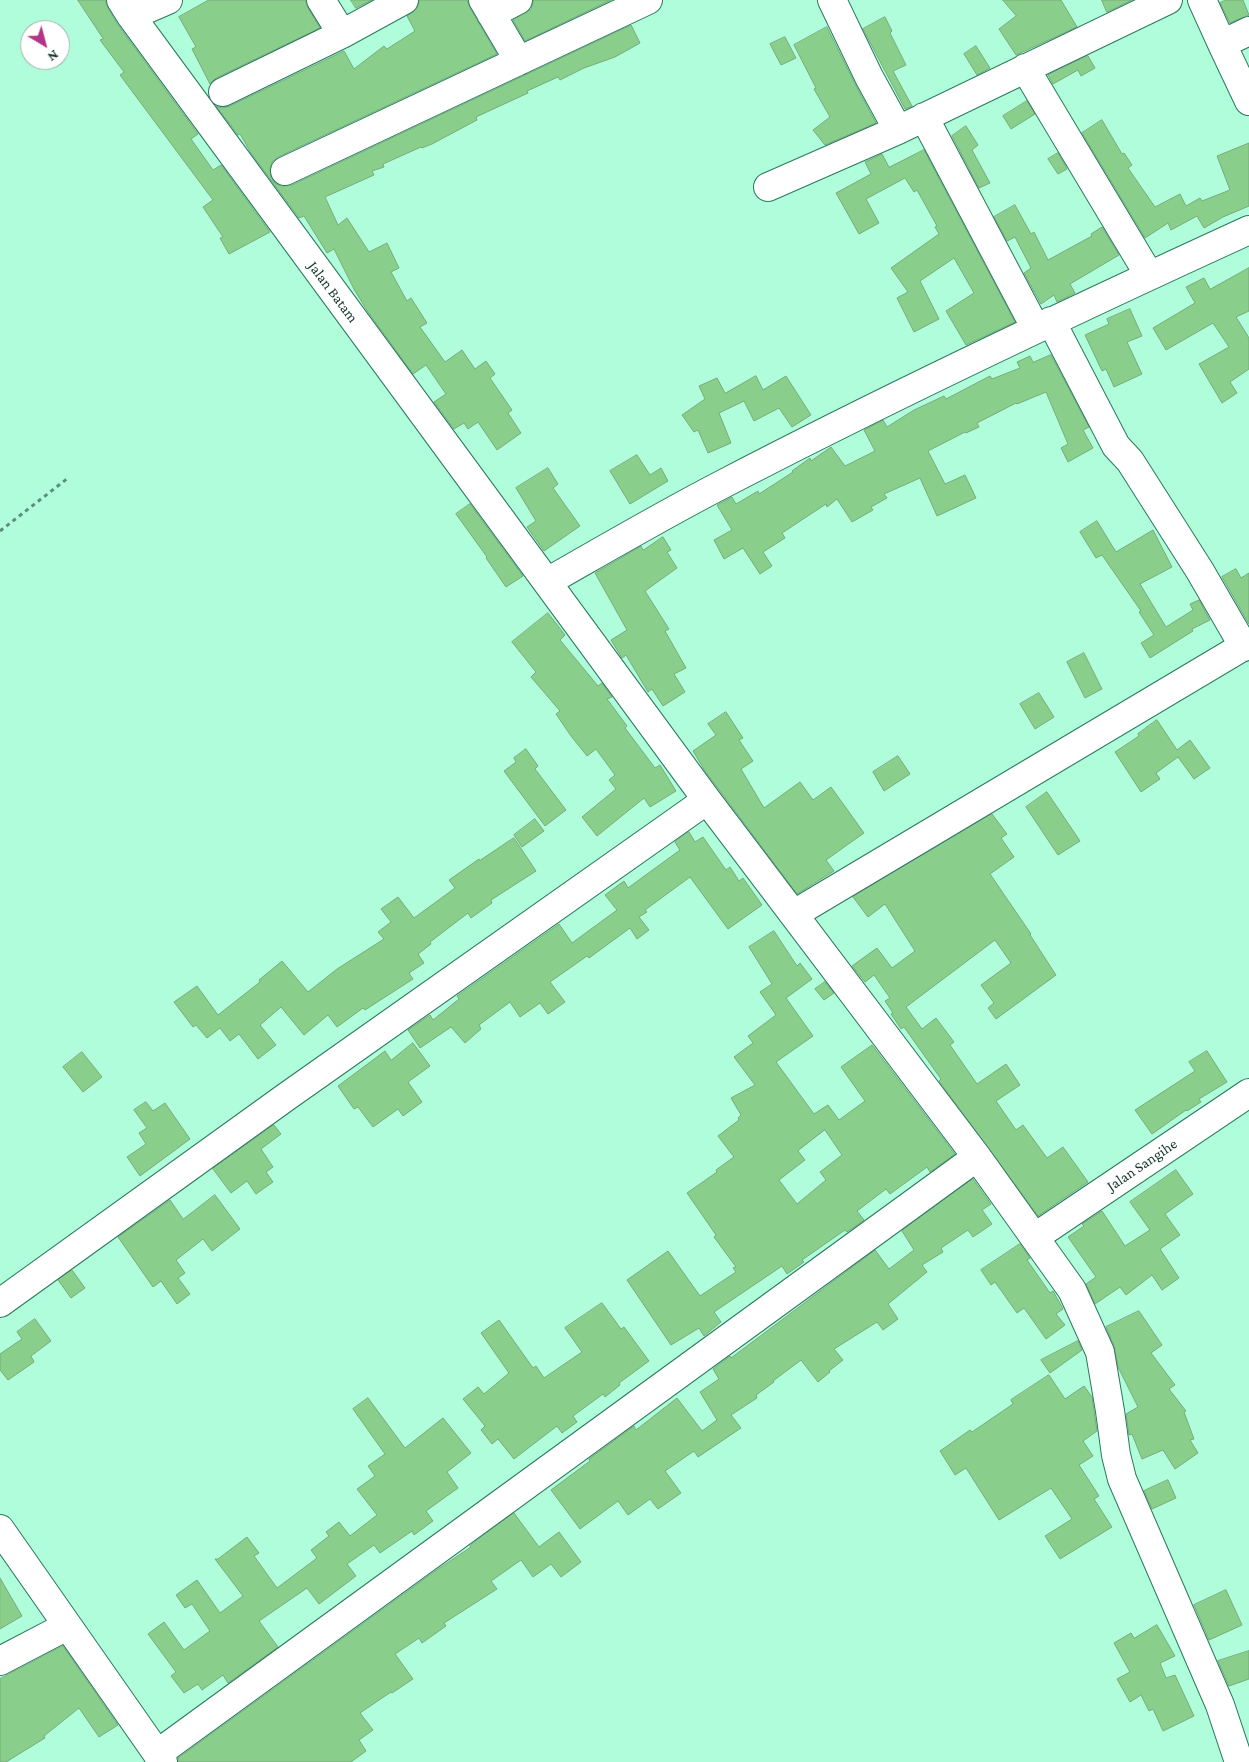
<!DOCTYPE html>
<html>
<head>
<meta charset="utf-8">
<style>
	body { margin:0 }
	#map { position:relative; width:1249px; height:1762px; overflow:hidden; background:#affddb; font-family:"Crimson Pro",serif }
	canvas { display:block }
	.north { position:absolute; left:20px; top:20px; width:50px; height:50px; box-sizing:border-box; background:#fff; border:1px solid #a1aea9; border-radius:50%; rotate:143deg; font-size:14px; font-weight:700; line-height:20px; text-align:center; color:#133427 }
	.north::after { content:''; display:block; margin:auto; width:18px; height:22px; background:#b23686; clip-path:polygon(50% 0,100% 100%,50% 72%,0 100%) }
</style>
</head>
<body>
<div id="map">
<canvas width="1249" height="1762"></canvas>
<div class="north">N</div>
</div>
<script>
const ctx = document.querySelector('canvas').getContext('2d');
ctx.lineJoin = 'round';
function paint(path, color) { ctx.fillStyle = color; ctx.fill(path, 'evenodd'); }
function stroke(path, color, width, dash) { ctx.strokeStyle = color; ctx.lineWidth = width; ctx.lineCap = dash ? 'butt' : 'round'; ctx.setLineDash(dash || []); ctx.stroke(path); }
function write(font, color, halo, rows, align = 'center') {
  ctx.font = font + ' "Crimson Pro",serif'; ctx.lineWidth = 5; ctx.setLineDash([]); ctx.textBaseline = 'middle'; ctx.strokeStyle = halo; ctx.fillStyle = color; for (const [text, x, y, turn = 0] of rows) {
    ctx.save(); ctx.translate(x, y); ctx.rotate((+turn || 0) * Math.PI / 180); ctx.textAlign = isNaN(turn) ? turn : align; if (halo) ctx.strokeText(text, 0, 0); ctx.fillText(text, 0, 0); ctx.restore();
  }
}
const building = new Path2D(`
	M 78,0 L 105,0 L 108,8 L 118,25 L 198,134 L 191,139 L 213,170 L 221,165 L 270,232 L 229,254 L 220,238 L 223,237 L 203,207 L 213,200 L 120,75 L 124,72 L 100,40 L 103,39 Z
	M 209,0 L 305,0 L 308,8 L 320,28 L 216,78 L 210,84 L 192,49 L 196,47 L 179,17 Z
	M 351,0 L 372,0 L 356,8 Z
	M 420,0 L 467,0 L 470,8 L 497,54 L 278,157 L 272,162 L 270,169 L 271,177 L 276,184 L 283,186 L 292,185 L 631,25 L 640,43 L 615,57 L 584,68 L 560,80 L 558,77 L 527,91 L 528,93 L 476,117 L 477,120 L 432,144 L 422,148 L 421,147 L 383,164 L 384,167 L 372,171 L 374,175 L 325,197 L 338,225 L 347,218 L 369,252 L 387,243 L 399,268 L 391,272 L 407,301 L 411,298 L 427,323 L 420,327 L 445,362 L 462,350 L 475,369 L 486,361 L 495,374 L 490,378 L 512,410 L 508,413 L 521,433 L 497,450 L 478,422 L 468,429 L 464,423 L 454,429 L 434,402 L 446,394 L 426,365 L 413,374 L 368,312 L 355,291 L 334,249 L 327,253 L 304,216 L 299,218 L 251,153 L 240,134 L 238,135 L 216,106 L 222,108 L 230,106 L 344,51 L 354,69 L 384,46 L 387,49 L 415,31 L 407,16 L 417,8 Z
	M 534,0 L 611,0 L 525,41 L 513,20 L 531,9 Z
	M 1003,0 L 1061,0 L 1077,27 L 1016,55 L 999,29 L 1016,16 Z
	M 1102,0 L 1132,0 L 1107,12 Z
	M 1226,0 L 1243,0 L 1249,15 L 1230,23 L 1220,3 Z
	M 885,17 L 892,31 L 890,33 L 906,65 L 893,71 L 912,106 L 905,109 L 863,29 Z
	M 827,27 L 855,84 L 876,123 L 825,145 L 813,130 L 830,117 L 814,89 L 816,88 L 794,45 Z
	M 785,37 L 796,58 L 781,65 L 770,44 Z
	M 976,46 L 990,68 L 977,75 L 964,54 Z
	M 1088,56 L 1095,68 L 1081,76 L 1078,70 L 1053,84 L 1048,75 Z
	M 1027,101 L 1035,114 L 1011,129 L 1003,116 Z
	M 1102,120 L 1122,154 L 1124,153 L 1132,165 L 1128,168 L 1155,207 L 1180,194 L 1186,206 L 1200,198 L 1202,201 L 1230,190 L 1217,156 L 1249,143 L 1249,206 L 1223,217 L 1204,228 L 1197,216 L 1171,230 L 1168,223 L 1145,238 L 1082,133 Z
	M 966,126 L 978,145 L 972,150 L 990,183 L 979,188 L 952,136 Z
	M 924,150 L 1015,322 L 966,345 L 946,311 L 974,293 L 954,258 L 920,281 L 939,319 L 914,332 L 897,298 L 908,292 L 891,268 L 939,234 L 935,227 L 937,226 L 917,190 L 914,192 L 905,178 L 866,199 L 879,223 L 859,234 L 836,193 L 871,174 L 865,162 L 882,154 L 889,167 Z
	M 1058,153 L 1067,169 L 1058,174 L 1048,159 Z
	M 1015,205 L 1031,234 L 1034,232 L 1048,260 L 1092,236 L 1091,234 L 1102,227 L 1119,255 L 1070,284 L 1075,293 L 1057,302 L 1054,295 L 1041,304 L 1024,273 L 1031,268 L 1015,237 L 1007,241 L 994,217 Z
	M 1249,268 L 1249,311 L 1236,317 L 1249,338 L 1249,369 L 1230,382 L 1237,393 L 1222,403 L 1199,364 L 1229,347 L 1213,323 L 1166,350 L 1153,328 L 1195,303 L 1186,287 L 1204,278 L 1210,289 Z
	M 1130,309 L 1142,336 L 1127,342 L 1142,374 L 1114,387 L 1106,369 L 1102,371 L 1085,335 L 1109,324 L 1107,319 Z
	M 1051,355 L 1089,427 L 1083,430 L 1093,448 L 1068,462 L 1061,448 L 1068,444 L 1046,392 L 1017,404 L 1016,403 L 977,423 L 979,427 L 966,433 L 965,432 L 928,451 L 945,484 L 965,475 L 976,498 L 937,516 L 920,478 L 884,494 L 887,498 L 871,507 L 873,510 L 852,522 L 837,499 L 827,507 L 826,504 L 782,533 L 785,538 L 763,552 L 772,566 L 760,574 L 743,548 L 724,559 L 714,540 L 732,530 L 717,505 L 732,497 L 736,504 L 758,491 L 759,494 L 793,472 L 792,471 L 810,458 L 811,461 L 831,447 L 845,466 L 875,451 L 864,430 L 883,420 L 887,427 L 914,410 L 944,396 L 946,399 L 990,376 L 992,379 L 1020,368 L 1017,362 L 1030,356 L 1033,362 Z
	M 756,376 L 763,390 L 786,376 L 811,415 L 792,427 L 779,408 L 754,421 L 744,401 L 719,413 L 731,443 L 708,453 L 698,430 L 694,432 L 682,415 L 705,399 L 699,386 L 717,378 L 725,393 Z
	M 637,455 L 650,475 L 661,468 L 668,481 L 630,504 L 610,471 Z
	M 548,468 L 558,484 L 553,488 L 580,526 L 544,551 L 527,527 L 536,521 L 516,488 Z
	M 470,504 L 523,576 L 506,587 L 486,558 L 487,557 L 456,514 Z
	M 1097,521 L 1116,552 L 1153,530 L 1172,567 L 1140,584 L 1166,627 L 1193,610 L 1190,604 L 1199,600 L 1210,620 L 1192,629 L 1193,631 L 1150,658 L 1141,643 L 1154,635 L 1139,612 L 1141,611 L 1102,555 L 1096,558 L 1080,532 Z
	M 663,537 L 671,550 L 667,552 L 677,568 L 645,591 L 669,629 L 665,631 L 686,668 L 674,674 L 685,692 L 663,706 L 652,689 L 648,692 L 626,655 L 622,658 L 611,640 L 627,630 L 595,573 L 641,546 L 643,550 Z
	M 1236,569 L 1241,578 L 1249,573 L 1249,624 L 1222,577 Z
	M 548,613 L 565,635 L 560,640 L 598,686 L 602,683 L 612,697 L 607,699 L 627,726 L 625,728 L 655,768 L 660,765 L 676,791 L 650,807 L 644,798 L 597,836 L 582,817 L 616,789 L 609,780 L 615,775 L 596,749 L 587,756 L 571,736 L 556,714 L 560,711 L 531,677 L 536,672 L 512,642 Z
	M 1084,653 L 1102,689 L 1085,698 L 1067,662 Z
	M 1039,693 L 1054,717 L 1035,729 L 1020,704 Z
	M 726,712 L 743,738 L 739,740 L 753,761 L 741,769 L 764,808 L 800,782 L 813,800 L 831,787 L 864,833 L 826,860 L 834,871 L 797,894 L 705,771 L 693,751 L 716,735 L 708,724 Z
	M 1157,720 L 1177,750 L 1190,740 L 1210,768 L 1194,779 L 1178,757 L 1156,773 L 1160,779 L 1141,792 L 1115,752 L 1139,736 L 1138,734 Z
	M 526,749 L 538,766 L 535,769 L 566,810 L 545,826 L 504,771 L 516,762 L 514,758 Z
	M 898,756 L 910,774 L 884,791 L 873,772 Z
	M 1047,792 L 1080,841 L 1058,855 L 1026,807 Z
	M 992,814 L 1007,834 L 1001,838 L 1014,857 L 990,874 L 1031,934 L 1030,935 L 1056,975 L 996,1019 L 988,1008 L 994,1003 L 981,985 L 1011,963 L 995,940 L 906,1007 L 922,1029 L 936,1018 L 954,1042 L 950,1045 L 977,1084 L 1006,1064 L 1020,1085 L 996,1101 L 1016,1130 L 1023,1125 L 1047,1158 L 1063,1147 L 1088,1182 L 1038,1216 L 939,1081 L 941,1079 L 904,1027 L 901,1029 L 891,1014 L 893,1013 L 885,1001 L 890,998 L 874,975 L 865,982 L 852,966 L 877,948 L 892,968 L 915,951 L 885,904 L 868,917 L 853,897 Z
	M 535,819 L 544,831 L 522,847 L 514,835 Z
	M 689,832 L 695,842 L 703,837 L 726,870 L 730,867 L 739,881 L 743,878 L 762,905 L 728,929 L 690,877 L 645,910 L 647,912 L 639,917 L 649,930 L 637,939 L 630,928 L 589,958 L 587,956 L 550,982 L 565,1002 L 548,1014 L 540,1003 L 520,1017 L 510,1002 L 479,1025 L 481,1029 L 465,1043 L 451,1027 L 420,1048 L 408,1030 L 430,1015 L 433,1020 L 459,999 L 457,996 L 559,924 L 572,943 L 617,910 L 605,895 L 624,881 L 628,888 L 680,850 L 675,842 Z
	M 514,838 L 536,871 L 491,900 L 492,903 L 471,918 L 468,913 L 430,942 L 431,944 L 418,954 L 424,963 L 409,973 L 413,979 L 365,1010 L 363,1008 L 337,1027 L 328,1015 L 304,1035 L 281,1007 L 260,1025 L 276,1045 L 258,1059 L 239,1034 L 230,1041 L 220,1028 L 207,1038 L 196,1025 L 193,1027 L 174,1002 L 197,986 L 218,1015 L 260,982 L 259,980 L 282,961 L 308,992 L 337,969 L 384,939 L 378,932 L 391,922 L 381,909 L 398,897 L 414,918 L 455,888 L 449,880 L 479,859 L 480,860 Z
	M 774,931 L 797,966 L 800,963 L 812,979 L 786,998 L 813,1036 L 776,1062 L 814,1114 L 828,1105 L 839,1120 L 865,1101 L 841,1067 L 872,1045 L 955,1154 L 930,1172 L 927,1167 L 890,1194 L 886,1189 L 857,1211 L 864,1220 L 847,1232 L 845,1230 L 802,1260 L 804,1262 L 787,1274 L 782,1266 L 714,1312 L 721,1322 L 704,1336 L 699,1328 L 671,1345 L 627,1280 L 668,1251 L 700,1296 L 736,1272 L 733,1268 L 736,1267 L 714,1237 L 716,1235 L 687,1193 L 717,1172 L 716,1170 L 734,1157 L 718,1136 L 739,1120 L 738,1118 L 741,1115 L 731,1098 L 755,1085 L 734,1057 L 753,1043 L 748,1036 L 776,1015 L 760,992 L 772,984 L 749,947 ZM 825,1130 L 842,1155 L 820,1172 L 826,1180 L 797,1204 L 779,1180 L 805,1160 L 798,1151 Z
	M 825,982 L 834,993 L 824,1000 L 815,989 Z
	M 413,1043 L 430,1066 L 408,1082 L 422,1102 L 403,1116 L 398,1109 L 373,1127 L 358,1107 L 354,1109 L 338,1086 L 385,1051 L 391,1060 Z
	M 1207,1051 L 1227,1082 L 1199,1099 L 1201,1102 L 1187,1111 L 1186,1110 L 1152,1134 L 1135,1110 L 1195,1071 L 1189,1062 Z
	M 82,1052 L 102,1077 L 83,1092 L 63,1067 Z
	M 146,1102 L 153,1111 L 165,1103 L 190,1139 L 140,1176 L 127,1157 L 146,1144 L 139,1133 L 147,1128 L 134,1110 Z
	M 274,1125 L 281,1134 L 261,1149 L 273,1167 L 266,1172 L 273,1182 L 256,1194 L 247,1181 L 231,1193 L 213,1169 Z
	M 1176,1170 L 1193,1194 L 1165,1214 L 1180,1235 L 1160,1249 L 1179,1278 L 1162,1290 L 1152,1275 L 1126,1295 L 1120,1287 L 1095,1304 L 1086,1284 L 1096,1277 L 1068,1237 L 1084,1226 L 1082,1224 L 1102,1211 L 1125,1246 L 1150,1230 L 1130,1202 Z
	M 973,1179 L 991,1204 L 982,1210 L 992,1224 L 973,1237 L 968,1230 L 941,1248 L 943,1252 L 922,1265 L 927,1272 L 888,1304 L 898,1319 L 883,1330 L 877,1322 L 834,1349 L 843,1360 L 829,1371 L 830,1372 L 818,1382 L 801,1360 L 773,1381 L 774,1382 L 756,1395 L 757,1398 L 731,1415 L 741,1428 L 698,1457 L 694,1451 L 665,1471 L 681,1493 L 658,1509 L 650,1499 L 628,1515 L 618,1501 L 580,1529 L 551,1490 L 590,1461 L 589,1459 L 634,1426 L 636,1430 L 677,1398 L 702,1431 L 717,1420 L 700,1392 L 719,1379 L 713,1369 L 730,1356 L 731,1358 L 875,1250 L 889,1269 L 914,1250 L 902,1231 Z
	M 215,1195 L 240,1229 L 212,1251 L 203,1239 L 176,1260 L 185,1273 L 178,1278 L 190,1294 L 177,1304 L 161,1281 L 153,1287 L 118,1237 L 170,1200 L 183,1219 Z
	M 1020,1244 L 1030,1258 L 1027,1260 L 1050,1293 L 1053,1291 L 1063,1309 L 1056,1314 L 1065,1325 L 1046,1339 L 1024,1308 L 1017,1313 L 995,1282 L 991,1285 L 981,1270 Z
	M 72,1270 L 85,1288 L 71,1298 L 58,1280 Z
	M 602,1303 L 621,1329 L 624,1327 L 649,1361 L 619,1383 L 620,1385 L 605,1397 L 603,1394 L 573,1416 L 577,1422 L 562,1433 L 557,1426 L 514,1459 L 498,1439 L 492,1444 L 481,1430 L 485,1426 L 463,1399 L 478,1387 L 484,1394 L 509,1373 L 481,1333 L 499,1320 L 533,1368 L 536,1366 L 544,1378 L 582,1352 L 565,1328 Z
	M 1139,1311 L 1162,1345 L 1151,1353 L 1175,1385 L 1169,1389 L 1186,1411 L 1184,1412 L 1194,1439 L 1190,1440 L 1198,1453 L 1175,1469 L 1163,1450 L 1142,1459 L 1132,1434 L 1129,1435 L 1126,1414 L 1138,1407 L 1118,1367 L 1114,1346 L 1106,1327 Z
	M 35,1319 L 51,1341 L 31,1356 L 34,1362 L 8,1380 L 0,1370 L 0,1354 L 22,1339 L 17,1332 Z
	M 1078,1341 L 1082,1350 L 1050,1373 L 1041,1360 Z
	M 1049,1375 L 1065,1399 L 1084,1386 L 1092,1397 L 1097,1431 L 1083,1441 L 1093,1456 L 1079,1465 L 1099,1496 L 1094,1499 L 1112,1527 L 1060,1559 L 1045,1536 L 1072,1519 L 1051,1488 L 999,1520 L 966,1468 L 955,1475 L 940,1451 L 970,1430 L 972,1432 L 1013,1404 L 1011,1400 Z
	M 368,1398 L 405,1448 L 443,1418 L 471,1453 L 447,1472 L 458,1488 L 426,1511 L 433,1521 L 414,1535 L 412,1531 L 380,1553 L 374,1545 L 347,1564 L 356,1576 L 319,1604 L 307,1588 L 259,1621 L 278,1647 L 228,1683 L 223,1675 L 202,1690 L 198,1684 L 184,1693 L 171,1676 L 176,1672 L 148,1634 L 164,1622 L 184,1650 L 210,1631 L 192,1604 L 185,1608 L 176,1595 L 197,1580 L 220,1613 L 243,1596 L 215,1559 L 218,1559 L 247,1537 L 259,1553 L 254,1556 L 277,1588 L 317,1558 L 311,1550 L 329,1536 L 326,1532 L 339,1522 L 350,1536 L 377,1515 L 357,1489 L 375,1476 L 368,1466 L 385,1454 L 353,1409 Z
	M 1168,1480 L 1176,1498 L 1152,1509 L 1144,1491 Z
	M 514,1513 L 539,1547 L 559,1532 L 581,1562 L 561,1577 L 551,1564 L 533,1577 L 521,1560 L 491,1581 L 497,1589 L 444,1623 L 446,1626 L 422,1643 L 419,1638 L 395,1654 L 413,1679 L 392,1693 L 391,1692 L 360,1713 L 373,1730 L 359,1740 L 366,1751 L 351,1762 L 178,1762 L 178,1758 L 438,1569 L 471,1547 L 470,1546 Z
	M 0,1578 L 22,1616 L 0,1629 Z
	M 1226,1590 L 1242,1625 L 1209,1640 L 1194,1605 Z
	M 1157,1625 L 1175,1656 L 1160,1663 L 1166,1678 L 1175,1675 L 1194,1716 L 1163,1731 L 1153,1709 L 1149,1711 L 1141,1695 L 1130,1702 L 1117,1679 L 1130,1672 L 1114,1643 L 1131,1633 L 1134,1638 Z
	M 63,1646 L 118,1725 L 99,1737 L 79,1708 L 44,1736 L 45,1738 L 6,1762 L 0,1762 L 0,1679 Z
	M 1249,1651 L 1249,1679 L 1229,1686 L 1218,1661 Z`);
const path = new Path2D(`
	M 0,531 L 68,478`);
const minor = new Path2D(`
	M 121,0 L 131,16 L 707,800 L 977,1157 L 1072,1290 L 1100,1352 L 1110,1411 L 1116,1455 L 1122,1479 L 1220,1705 L 1239,1762
	M 321,0 L 342,34
	M 483,0 L 519,61
	M 832,0 L 869,77 L 898,130
	M 1202,0 L 1222,44 L 1249,31
	M 491,14 L 518,0
	M 131,16 L 168,0
	M 1222,44 L 1249,101
	M 1025,68 L 1149,275
	M 223,92 L 342,34 L 404,0
	M 924,117 L 1036,329
	M 285,171 L 648,0
	M 768,187 L 898,130 L 1168,0
	M 1051,321 L 1116,446 L 1130,461 L 1200,571 L 1244,647
	M 547,582 C 605,549 663,515 723,484 C 896,394 1072,311 1249,230
	M 794,914 L 1249,643
	M 1035,1237 L 1249,1093
	M 0,1303 L 286,1097 L 707,800
	M 0,1529 L 163,1762
	M 0,1661 L 67,1626
	M 157,1754 L 977,1157`);
const streetNames = [
	["Jalan Batam",333,292,53],
	["Jalan Sangihe",1142,1165,-34]
];
paint(building, '#8ace8c');
stroke(building, '#78ab79', 1);
stroke(minor, '#29795c', 30);
stroke(path, '#5a9079', 3, [4, 4]);
stroke(minor, '#fff', 28);
write('15px', '#133427', '#fff', streetNames);
</script>
</body>
</html>
